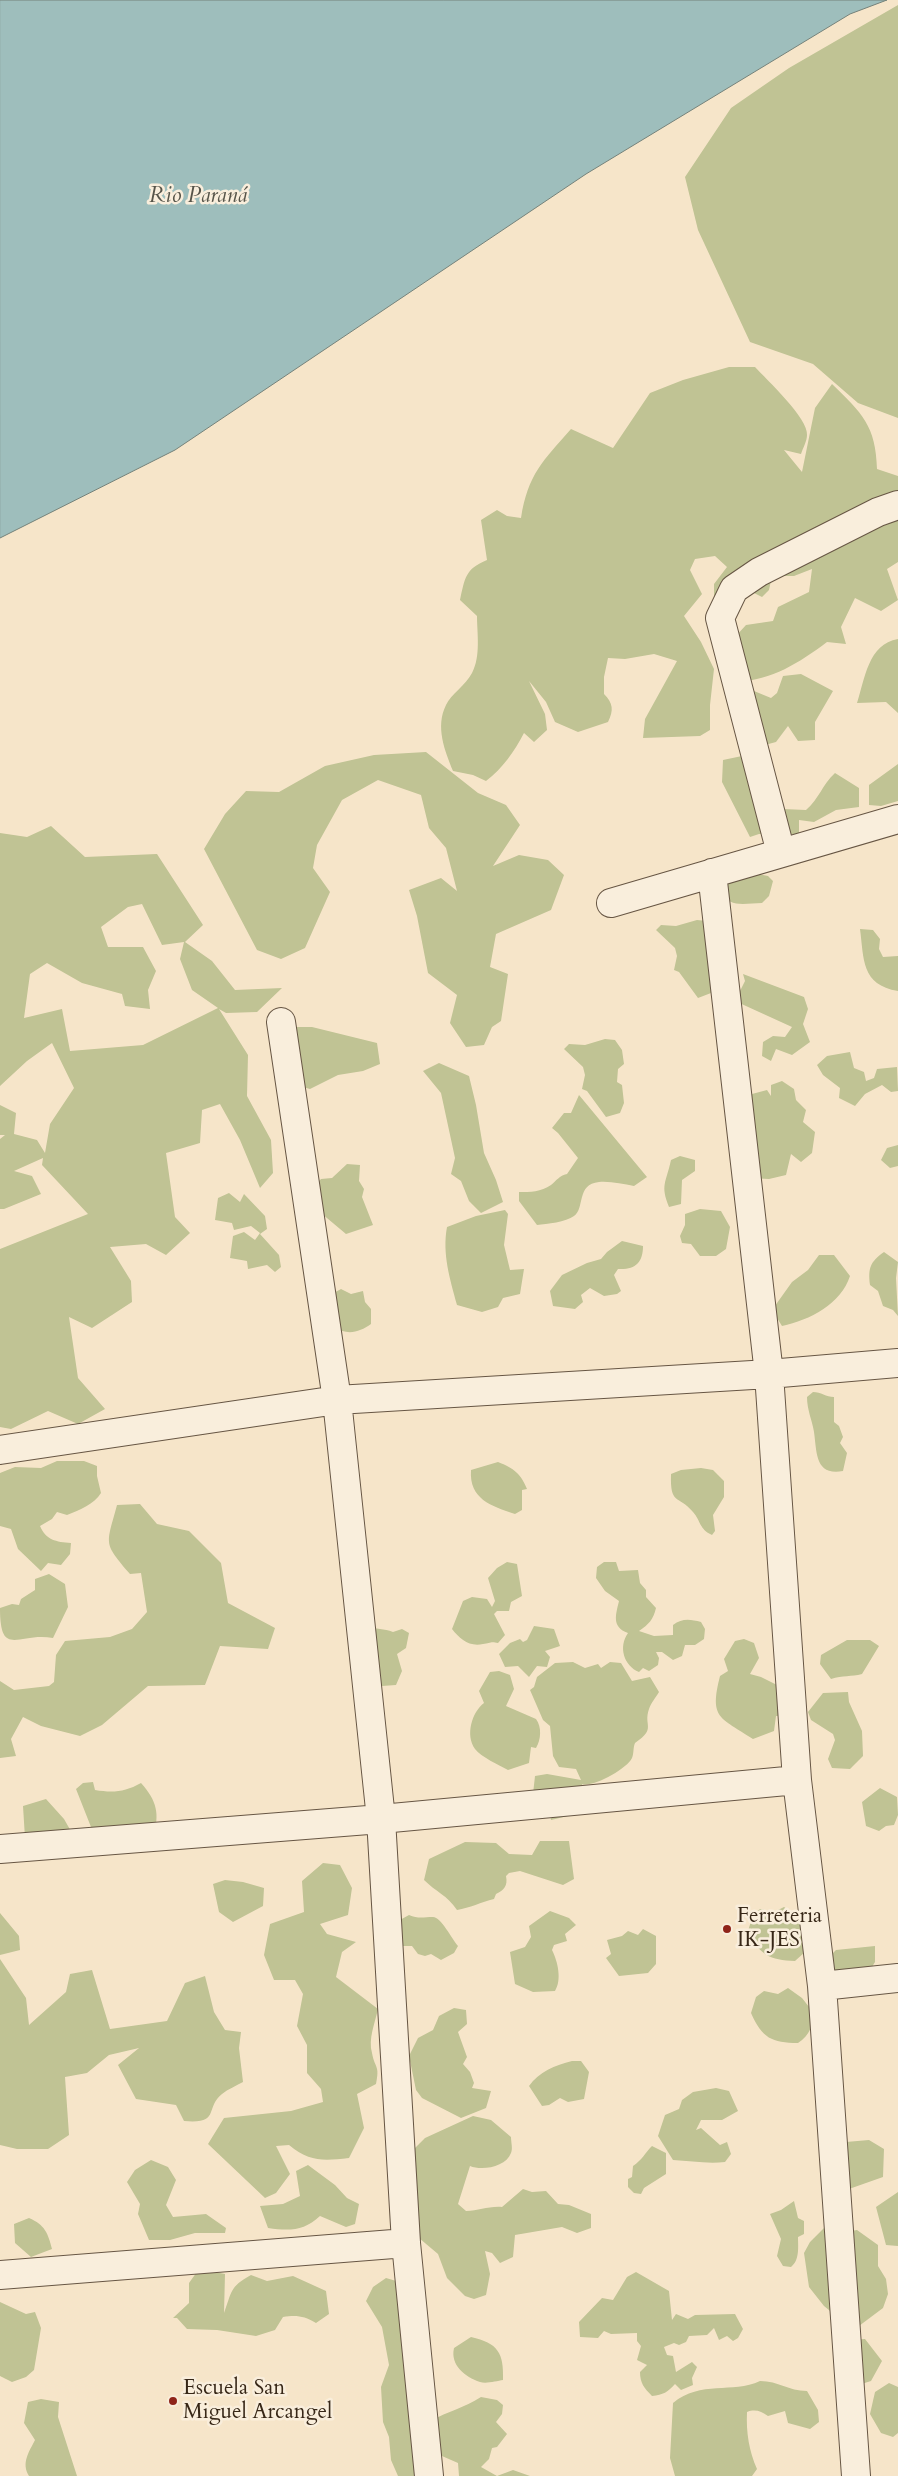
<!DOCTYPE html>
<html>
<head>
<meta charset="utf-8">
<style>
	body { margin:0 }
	canvas { display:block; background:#f6e5c9 }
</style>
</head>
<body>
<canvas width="898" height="2476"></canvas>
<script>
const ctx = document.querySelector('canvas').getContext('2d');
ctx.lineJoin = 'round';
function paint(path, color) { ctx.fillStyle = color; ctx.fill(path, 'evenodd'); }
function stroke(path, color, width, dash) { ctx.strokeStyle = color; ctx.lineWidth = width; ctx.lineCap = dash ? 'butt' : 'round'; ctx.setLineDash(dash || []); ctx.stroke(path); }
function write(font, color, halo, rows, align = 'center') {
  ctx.font = font + ' Cardo,serif'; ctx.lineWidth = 5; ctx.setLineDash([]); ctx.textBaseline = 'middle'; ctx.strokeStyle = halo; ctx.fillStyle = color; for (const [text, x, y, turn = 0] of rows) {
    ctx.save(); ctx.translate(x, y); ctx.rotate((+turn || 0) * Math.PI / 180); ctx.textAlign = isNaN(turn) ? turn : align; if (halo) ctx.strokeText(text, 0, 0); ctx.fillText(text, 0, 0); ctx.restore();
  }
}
const green = new Path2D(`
	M 898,5 L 898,418 L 858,403 L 813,364 L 750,342 L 698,230 L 685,177 L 731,108 L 789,68 Z
	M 729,367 L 755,367 C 766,379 809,419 807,435 C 807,441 803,448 801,454 L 784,450 L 802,472 L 815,408 L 832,384 C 862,413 876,426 877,469 L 898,476 L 898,562 L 887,569 L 898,600 L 881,611 L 855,598 L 841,627 L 846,644 L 827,642 C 799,663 772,680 737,682 L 724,649 L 746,625 L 773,621 L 778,607 L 809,592 L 812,569 L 794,576 L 772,576 L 769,590 L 762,597 L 748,590 L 729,596 L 714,597 L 714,584 L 727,567 L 715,556 L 695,559 L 690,570 L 702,594 L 684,616 L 701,642 L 714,669 L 710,705 L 710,730 L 700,736 L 643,738 L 645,719 L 677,661 L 654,654 L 625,659 L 608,658 L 604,677 L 604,694 C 613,703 614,710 608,722 L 578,732 L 555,722 L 546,702 L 529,681 L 545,714 L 547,730 L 534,742 L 524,733 C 514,752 503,768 486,781 L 473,775 L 453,771 C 445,751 435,727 446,705 C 451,694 466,685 472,673 C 481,656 477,633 477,616 L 460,600 C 465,578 465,569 487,560 L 481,520 L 497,510 L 507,516 L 521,518 C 528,474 543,461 571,429 L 613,448 L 650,393 L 683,380 Z
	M 898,639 L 898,713 L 886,702 L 857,703 C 865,679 868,644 898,639 Z
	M 801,674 L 833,691 L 815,722 L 815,740 L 798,741 L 788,726 L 776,742 L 761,746 L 740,696 L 754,691 L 771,698 L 777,693 L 783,676 Z
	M 426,752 L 478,793 L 506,805 L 520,825 L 493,866 L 519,855 L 548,860 L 564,875 L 551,910 L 496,934 L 490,967 L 508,974 L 501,1021 L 492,1027 L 484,1045 L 466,1047 L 450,1023 L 457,995 L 428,973 L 417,916 L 409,890 L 441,878 L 457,891 L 446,848 L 429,828 L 421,795 L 378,780 L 342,800 L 317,845 L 313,868 L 330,892 L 305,948 L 281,959 L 257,950 L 204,849 L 225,814 L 246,791 L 279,792 L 325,766 L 374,755 Z
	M 742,756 L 783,809 L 806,810 C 819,799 822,785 835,773 L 859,788 L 859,807 L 836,810 L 814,822 L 799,820 L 799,834 L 759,834 L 750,837 L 722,782 L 723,760 Z
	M 898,764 L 898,801 L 881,806 L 869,805 L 869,785 Z
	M 51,826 L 85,857 L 157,854 L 203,925 L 185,942 L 212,961 L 235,990 L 282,988 L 257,1012 L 226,1013 L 219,1009 L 248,1055 L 247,1096 L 271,1140 L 273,1173 L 260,1188 L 240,1140 L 220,1104 L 202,1110 L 200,1143 L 166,1153 L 175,1217 L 190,1233 L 166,1255 L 146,1244 L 110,1247 L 131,1281 L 132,1302 L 92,1328 L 69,1317 L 78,1378 L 105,1409 L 78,1424 L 48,1411 L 11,1429 L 0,1427 L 0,1249 L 88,1214 L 42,1165 L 43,1158 L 14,1171 L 32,1176 L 41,1194 L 4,1209 L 0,1209 L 0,1139 L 5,1135 L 0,1135 L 0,1105 L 16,1113 L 14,1134 L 37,1140 L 45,1153 L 50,1124 L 74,1088 L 52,1043 L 27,1061 L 0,1086 L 0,833 L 27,837 ZM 142,904 L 162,945 L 184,942 L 180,959 L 192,990 L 218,1008 L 143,1045 L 70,1051 L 62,1009 L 24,1018 L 30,974 L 47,963 L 82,983 L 122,994 L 125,1006 L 150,1009 L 148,990 L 156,971 L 143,947 L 108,947 L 101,927 L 128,907 Z
	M 758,874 L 768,876 L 773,881 L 769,896 L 762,903 C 746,903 728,909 722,891 L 730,879 Z
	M 697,920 L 707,921 L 716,984 L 711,993 L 698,998 L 679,972 L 674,970 L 677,956 L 675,948 L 656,930 L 661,925 L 676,926 Z
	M 860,929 L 873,930 L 880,939 L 879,949 L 883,957 L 898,956 L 898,991 C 861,985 864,959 860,929 Z
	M 743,974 L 804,997 L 808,1009 L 803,1024 L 810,1042 L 792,1055 L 776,1049 L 771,1061 L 762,1056 L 763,1042 L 773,1036 L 785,1037 L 792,1027 L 735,1001 L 745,981 Z
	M 286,1027 L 312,1027 L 377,1043 L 380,1064 L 363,1071 L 338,1075 L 310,1089 L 292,1084 L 278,1071 L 271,1051 L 275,1038 Z
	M 605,1039 L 615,1040 L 622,1050 L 624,1064 L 618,1069 L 617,1082 L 622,1085 L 624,1103 L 620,1113 L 606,1117 L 587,1091 L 582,1089 L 585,1075 L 583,1067 L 564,1049 L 569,1044 L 585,1045 Z
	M 850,1052 L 854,1068 L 864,1072 L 866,1081 L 874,1078 L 877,1069 L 897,1067 L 898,1091 L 891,1092 L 882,1085 L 865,1094 L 855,1106 L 839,1098 L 840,1088 L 823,1075 L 817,1065 L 827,1056 Z
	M 439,1063 L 469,1076 L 476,1105 L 484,1153 L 496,1180 L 503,1202 L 481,1213 L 469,1201 L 461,1181 L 451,1174 L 455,1158 L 441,1093 L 423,1071 Z
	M 782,1081 L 794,1089 L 796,1100 L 806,1110 L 803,1122 L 815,1132 L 812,1153 L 801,1162 L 791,1154 L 786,1175 L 769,1179 L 750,1178 L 741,1106 L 752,1094 L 767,1090 L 771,1096 L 771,1085 Z
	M 579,1095 L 647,1177 L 634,1186 C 623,1184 610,1181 599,1182 C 576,1184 585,1209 574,1216 C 566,1222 547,1224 537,1225 L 519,1201 L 519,1192 C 530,1192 541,1192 551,1185 C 557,1180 559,1176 567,1174 L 578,1158 L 558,1133 L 552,1128 L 564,1113 L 571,1113 Z
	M 898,1145 L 898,1166 L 890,1168 L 881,1160 L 887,1148 Z
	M 680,1156 L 695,1160 L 695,1171 L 682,1180 L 681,1204 L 669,1207 C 660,1185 666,1183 671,1160 Z
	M 347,1164 L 360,1165 L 359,1181 L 364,1189 L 362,1197 L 373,1225 L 346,1234 L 315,1208 L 313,1188 L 321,1179 L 332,1178 Z
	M 229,1193 L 240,1202 L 244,1194 L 265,1216 L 267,1229 L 260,1234 L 279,1255 L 281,1267 L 275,1272 L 267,1265 L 248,1269 L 247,1261 L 230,1258 L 233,1236 L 244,1232 L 255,1240 L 260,1233 L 251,1226 L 234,1230 L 232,1223 L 215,1220 L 218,1198 Z
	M 700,1209 L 721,1211 L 730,1227 L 726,1249 L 716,1256 L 700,1256 L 691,1244 L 682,1243 L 680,1236 L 685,1225 L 685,1214 Z
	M 505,1210 L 508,1214 L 504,1245 L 510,1270 L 524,1269 L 520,1294 L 503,1298 L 498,1307 L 482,1312 L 457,1305 C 450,1279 442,1254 447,1227 L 476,1216 Z
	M 622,1241 L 643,1246 C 643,1263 635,1270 618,1269 L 614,1275 L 621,1291 L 617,1294 L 604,1296 L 590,1288 L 581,1295 L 583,1302 L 575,1309 L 553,1306 L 550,1291 L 562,1275 L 587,1263 L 601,1259 L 607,1252 Z
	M 884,1252 L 898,1262 L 896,1278 L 898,1316 L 893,1310 L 883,1306 L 878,1291 L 870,1285 C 868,1268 870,1262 884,1252 Z
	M 819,1255 L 834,1255 L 850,1276 C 841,1304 810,1320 782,1326 L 772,1310 L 792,1282 L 808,1270 Z
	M 341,1289 L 351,1294 L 363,1291 L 365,1302 L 371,1309 L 371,1324 C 360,1332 347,1336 335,1327 L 330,1295 Z
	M 813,1392 C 821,1392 826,1397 834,1397 L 834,1422 L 839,1426 L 843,1437 L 840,1443 L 847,1453 L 843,1471 C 815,1476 817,1453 814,1432 C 812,1420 807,1410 807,1397 Z
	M 57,1461 L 84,1461 L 97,1466 L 97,1476 L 101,1493 C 94,1504 80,1510 67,1515 L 57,1512 L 52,1519 L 40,1526 C 46,1540 56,1542 71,1543 L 70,1554 L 61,1565 L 48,1563 L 41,1571 L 18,1549 L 11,1529 L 0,1526 L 0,1473 L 15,1467 L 41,1468 Z
	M 498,1462 C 514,1468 521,1474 527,1489 L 522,1490 L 522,1510 L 515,1514 C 491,1506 469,1499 471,1470 Z
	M 701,1468 L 713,1470 L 724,1481 L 724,1497 L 713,1515 L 715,1531 L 712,1535 C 699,1529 701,1521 693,1512 C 678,1494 670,1506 671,1474 L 681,1470 Z
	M 140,1504 L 157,1524 L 189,1531 L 221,1563 L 228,1603 L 275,1628 L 268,1649 L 220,1646 L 205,1685 L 148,1686 L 102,1725 L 80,1736 L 41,1726 L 23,1717 L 11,1739 L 16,1756 L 0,1758 L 0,1681 L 14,1690 L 49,1686 L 54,1682 L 56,1655 L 65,1641 L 110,1637 L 132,1629 L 147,1612 L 141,1573 L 130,1574 C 103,1542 106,1546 117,1505 Z
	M 507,1562 L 517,1564 L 522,1596 L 511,1602 L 509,1611 L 497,1611 L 494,1614 L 505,1635 L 498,1643 C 491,1641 490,1643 483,1644 C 469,1647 460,1639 452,1629 L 463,1601 L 472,1597 L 487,1599 L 492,1607 L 495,1601 L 488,1578 L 497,1568 Z
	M 604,1562 L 616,1562 L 619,1571 L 638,1570 L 640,1583 L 646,1590 L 646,1597 L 656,1608 C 653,1620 649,1624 639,1631 L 654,1636 L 673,1635 L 673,1625 C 682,1618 690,1619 701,1622 L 705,1629 L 704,1639 L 695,1645 L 685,1645 L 682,1656 L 673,1660 L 662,1652 L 656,1652 L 659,1658 L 658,1665 L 649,1671 L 643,1668 L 639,1672 C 624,1666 618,1647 628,1633 C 611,1627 616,1614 619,1601 L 605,1591 L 596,1578 L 597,1567 Z
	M 49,1574 L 65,1584 L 68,1607 L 53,1638 C 18,1632 0,1659 0,1608 L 12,1604 L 19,1605 L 21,1599 L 35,1590 L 35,1579 Z
	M 367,1626 C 376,1630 384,1628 393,1632 L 402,1629 L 409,1633 L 406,1648 L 397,1654 L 402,1671 L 396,1685 L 382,1686 L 375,1683 Z
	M 534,1626 L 554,1629 L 560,1646 L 545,1651 L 550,1657 L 547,1667 L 537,1666 L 529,1677 L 518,1666 L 505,1667 L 499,1654 L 510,1643 L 520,1639 L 523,1642 L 527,1640 Z
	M 744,1639 L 754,1643 L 759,1658 L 750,1674 L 761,1677 L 781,1687 L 781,1716 L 776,1716 L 774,1731 L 753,1739 C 720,1717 709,1719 720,1676 L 728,1671 L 724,1659 L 735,1641 Z
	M 847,1640 L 870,1640 L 879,1646 L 862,1674 C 851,1677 843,1675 831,1679 L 820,1664 L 821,1655 Z
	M 573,1662 L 585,1668 L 598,1664 L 601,1668 L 610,1662 L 621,1663 L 632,1681 L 650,1677 L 659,1692 C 656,1697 651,1703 649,1709 C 643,1726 657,1728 635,1743 C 633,1747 634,1754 632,1758 C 627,1769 592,1788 582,1784 L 584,1794 L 572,1815 L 551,1820 L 550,1814 L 533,1794 L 535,1776 L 547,1774 L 581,1780 L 576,1769 L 559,1767 L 553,1756 L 550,1726 L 543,1720 L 530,1690 L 534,1687 L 537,1677 L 555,1663 Z
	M 499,1671 L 510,1675 L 514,1689 L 506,1706 L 536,1719 C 542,1727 541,1740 536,1748 L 531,1747 L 529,1763 L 508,1770 C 499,1765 481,1757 475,1749 C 465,1735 472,1712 484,1703 L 479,1691 L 490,1672 Z
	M 848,1692 L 849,1702 L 862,1731 L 863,1756 L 850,1769 L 832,1768 L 828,1759 L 835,1740 L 833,1734 L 811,1720 L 808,1712 L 823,1693 Z
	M 93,1782 L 95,1790 C 113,1793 125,1792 141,1783 C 157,1801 160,1814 153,1837 L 102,1831 L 91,1827 L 76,1789 L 83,1783 Z
	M 880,1788 L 897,1797 L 898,1815 L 894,1825 L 886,1826 L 879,1831 L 866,1826 L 862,1802 Z
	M 46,1799 L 64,1819 L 72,1833 L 25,1838 L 23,1806 Z
	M 540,1841 L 569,1841 L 574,1879 L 563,1885 L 520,1871 L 509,1873 L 506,1876 C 508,1886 504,1890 496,1894 L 494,1899 C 481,1902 470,1908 457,1910 C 447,1895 436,1892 424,1880 L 429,1859 L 465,1842 L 496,1843 L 509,1854 L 532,1855 Z
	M 323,1863 L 340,1865 L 352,1888 L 348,1915 L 320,1924 L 327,1934 L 356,1942 L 342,1952 L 336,1977 L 378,2009 C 375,2023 368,2039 372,2053 C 375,2069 380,2065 376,2084 L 357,2094 L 364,2128 L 349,2158 C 323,2161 310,2162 289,2145 L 276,2146 L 290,2174 L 276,2193 L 265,2198 L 208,2144 L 224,2118 L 291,2111 L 323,2102 L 321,2089 L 307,2073 L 307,2045 L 297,2026 L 303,1994 L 295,1980 L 274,1980 L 264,1955 L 270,1924 L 304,1912 L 302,1881 Z
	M 225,1880 L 243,1882 L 264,1888 L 263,1906 L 233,1922 L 219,1912 L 213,1884 Z
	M 784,1907 L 798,1916 L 809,1930 L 805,1952 L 795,1961 C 770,1960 759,1955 748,1931 L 753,1915 L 760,1909 L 774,1912 Z
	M 550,1911 L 569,1918 L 576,1925 L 565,1934 L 567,1941 L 554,1945 L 552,1950 C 558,1962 562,1980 555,1991 L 533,1992 L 515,1984 L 510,1952 L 525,1947 L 531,1937 L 529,1926 Z
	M 0,1913 L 19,1936 L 20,1950 L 0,1955 Z
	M 409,1915 C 418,1919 424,1917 433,1917 C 441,1917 452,1939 458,1946 L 454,1953 L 441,1960 L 431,1954 L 425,1956 L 418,1954 L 412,1946 L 402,1946 L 400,1920 Z
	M 643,1929 L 656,1936 L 656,1964 L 648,1973 L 619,1976 L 606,1958 L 611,1954 L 607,1940 L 622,1936 L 628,1931 L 638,1935 Z
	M 875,1946 L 875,1962 L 867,1975 L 833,1975 L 831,1955 L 836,1950 Z
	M 0,1959 L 26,1998 L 29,2025 L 66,1992 L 70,1974 L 92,1970 L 110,2029 L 167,2021 L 185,1983 L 205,1976 L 214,2012 L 225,2030 L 241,2032 L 239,2048 L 243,2082 C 236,2086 228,2089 222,2094 C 204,2109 221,2124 184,2121 L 176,2105 L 136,2099 L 118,2065 L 139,2048 L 109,2055 L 87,2073 L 65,2077 L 69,2135 L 48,2149 L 17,2149 L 0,2145 Z
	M 788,1988 L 802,1998 L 813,2012 C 813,2026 810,2035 798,2043 C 772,2043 762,2038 751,2013 L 756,1997 L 764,1991 L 778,1994 Z
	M 454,2008 L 466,2010 L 467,2024 L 458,2032 L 467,2057 L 463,2064 L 470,2072 L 474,2083 L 472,2088 L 491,2091 L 486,2108 L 461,2118 L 422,2098 L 416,2090 L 409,2056 L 418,2038 L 433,2030 L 439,2016 Z
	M 572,2061 L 581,2061 L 589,2072 L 584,2099 L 568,2102 L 560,2098 L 549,2105 L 542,2106 L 529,2086 C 539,2072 555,2065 572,2061 Z
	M 716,2088 L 729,2091 L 738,2111 L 722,2120 L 701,2120 L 696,2130 L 701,2128 L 720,2145 L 727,2142 L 731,2154 L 725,2162 C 708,2164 690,2161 673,2160 L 658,2136 L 665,2115 L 679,2109 L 682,2100 L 693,2092 Z
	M 473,2116 L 491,2120 L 511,2137 C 511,2142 513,2149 511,2153 C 506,2167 482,2171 470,2166 L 458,2204 L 466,2211 C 479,2211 488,2206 502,2207 L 523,2189 L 532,2192 L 546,2191 L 558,2204 L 569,2205 L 591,2214 L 591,2228 L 577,2233 L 562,2227 L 515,2235 L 513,2257 L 500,2263 L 492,2253 L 485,2251 L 490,2274 L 486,2295 L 474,2299 L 465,2296 L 447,2278 L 438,2254 L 419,2238 L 414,2149 L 425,2138 Z
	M 869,2140 L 884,2149 L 883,2177 L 849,2189 L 846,2142 Z
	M 652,2146 L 666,2153 L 666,2174 L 644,2188 L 641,2194 L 634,2193 L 628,2187 L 628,2179 L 632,2177 L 633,2166 C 642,2160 645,2153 652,2146 Z
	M 151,2160 L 168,2167 L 176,2180 L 166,2205 L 173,2217 L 206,2214 L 226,2228 L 225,2233 L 195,2233 L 170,2240 L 149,2240 L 138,2214 L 140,2204 L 127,2182 L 135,2170 Z
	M 308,2165 L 335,2185 L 347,2198 L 359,2204 L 355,2224 L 346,2227 L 320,2216 C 304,2231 290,2231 268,2228 L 260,2206 L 283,2204 L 300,2196 L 296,2171 Z
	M 898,2192 L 898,2246 L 886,2245 L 876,2207 Z
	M 794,2201 L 798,2218 L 804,2221 L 804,2234 L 798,2237 C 798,2246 800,2260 791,2267 L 783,2266 L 777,2256 L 781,2239 L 770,2214 L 781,2210 Z
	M 29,2218 C 45,2225 48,2233 52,2249 L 31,2257 L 15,2243 L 14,2224 Z
	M 825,2227 L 851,2231 L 857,2230 L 878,2245 L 878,2266 L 886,2279 L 888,2294 L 883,2308 L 859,2326 L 846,2324 L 824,2306 L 809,2287 L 804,2253 L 810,2242 Z
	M 199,2269 L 225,2274 L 224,2313 C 232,2292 229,2287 251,2275 L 267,2281 L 293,2276 L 326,2291 L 329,2314 L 316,2323 C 304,2316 297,2315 283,2317 L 275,2330 L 256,2336 L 217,2330 L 187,2329 L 177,2318 L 173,2318 L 189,2303 L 189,2283 Z
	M 636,2272 L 669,2291 L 672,2320 L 676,2314 L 688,2319 L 695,2315 L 735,2314 L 743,2329 L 738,2338 L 733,2341 L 727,2336 L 719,2340 L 714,2328 L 707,2335 L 689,2336 L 686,2342 L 679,2345 L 674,2343 L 664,2347 L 667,2355 L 673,2356 L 676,2372 L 692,2362 L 697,2367 L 692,2378 L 693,2385 L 681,2390 L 675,2384 C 668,2392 663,2395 652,2396 C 644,2388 640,2383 640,2372 L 647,2365 L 637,2360 L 641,2346 L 637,2341 L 637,2333 L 611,2334 L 604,2331 L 598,2338 L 580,2337 L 579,2322 L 602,2298 L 613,2300 L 627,2277 Z
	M 386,2278 L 403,2283 L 425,2476 L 398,2476 L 391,2460 L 389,2437 L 383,2422 L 381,2387 L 389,2365 L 382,2327 L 366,2301 L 373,2287 Z
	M 0,2302 L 26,2314 L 35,2312 L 41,2328 L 34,2370 L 26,2377 L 12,2382 L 0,2376 Z
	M 471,2337 C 498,2343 504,2353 503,2380 C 497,2381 486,2384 480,2382 C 465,2377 450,2365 454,2348 Z
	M 865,2339 L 882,2361 L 871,2381 L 855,2386 L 852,2340 Z
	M 760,2381 C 779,2381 788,2391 807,2391 L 818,2410 L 819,2422 L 810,2429 L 788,2423 L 785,2411 L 768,2416 C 761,2411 755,2409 747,2412 C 746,2432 749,2451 757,2469 L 752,2476 L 675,2476 L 670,2458 L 673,2403 C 701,2380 732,2394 760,2381 Z
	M 889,2383 L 898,2387 L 898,2433 L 893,2437 L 881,2433 L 870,2414 L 875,2392 Z
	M 481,2397 L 497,2400 L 503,2405 L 502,2414 L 496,2422 L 507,2434 L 497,2447 L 492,2448 L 489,2459 L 481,2467 L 497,2476 L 513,2470 L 530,2476 L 459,2476 L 458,2463 L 442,2456 L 434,2440 L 431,2421 C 448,2411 464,2408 481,2397 Z
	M 41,2399 L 59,2402 L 58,2417 L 77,2476 L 29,2476 C 21,2463 29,2452 35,2440 L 24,2423 L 28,2402 Z`);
const water = new Path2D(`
	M 0,0 L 887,0 L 850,14 L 586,174 L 175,450 L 0,538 Z`);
const minor = new Path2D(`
	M 781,853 L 720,618 L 734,589 L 759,572 L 878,512 L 898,505
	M 712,873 L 769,1374 L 797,1780 L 822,1986 L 856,2476
	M 611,903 L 898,819
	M 281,1022 L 337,1400 L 381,1819 L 406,2243 L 429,2476
	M 0,1450 L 337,1400 L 769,1374 L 898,1363
	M 0,1849 L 381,1819 L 797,1780
	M 822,1986 L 898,1978
	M 0,2275 L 406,2243`);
const markers = [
	[727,1929,5,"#8f2418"],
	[173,2401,5,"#8f2418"]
];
const poiNames = [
	["Ferreteria",737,1917],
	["IK-JES",737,1941],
	["Escuela San",183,2389],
	["Miguel Arcangel",183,2413]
];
const waterNames = [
	["Rio Paraná",198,197]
];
paint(green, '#c0c394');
paint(water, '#9ebebc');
stroke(water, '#75827a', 1);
stroke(minor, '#675644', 30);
stroke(minor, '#f9eedc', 28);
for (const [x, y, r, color] of markers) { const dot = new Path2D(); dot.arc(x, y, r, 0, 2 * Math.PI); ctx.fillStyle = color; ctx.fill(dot); stroke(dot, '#f9eedc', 2); }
write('21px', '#372717', '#f9eedc', poiNames, 'left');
write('italic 22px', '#565449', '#f9eedc', waterNames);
</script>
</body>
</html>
